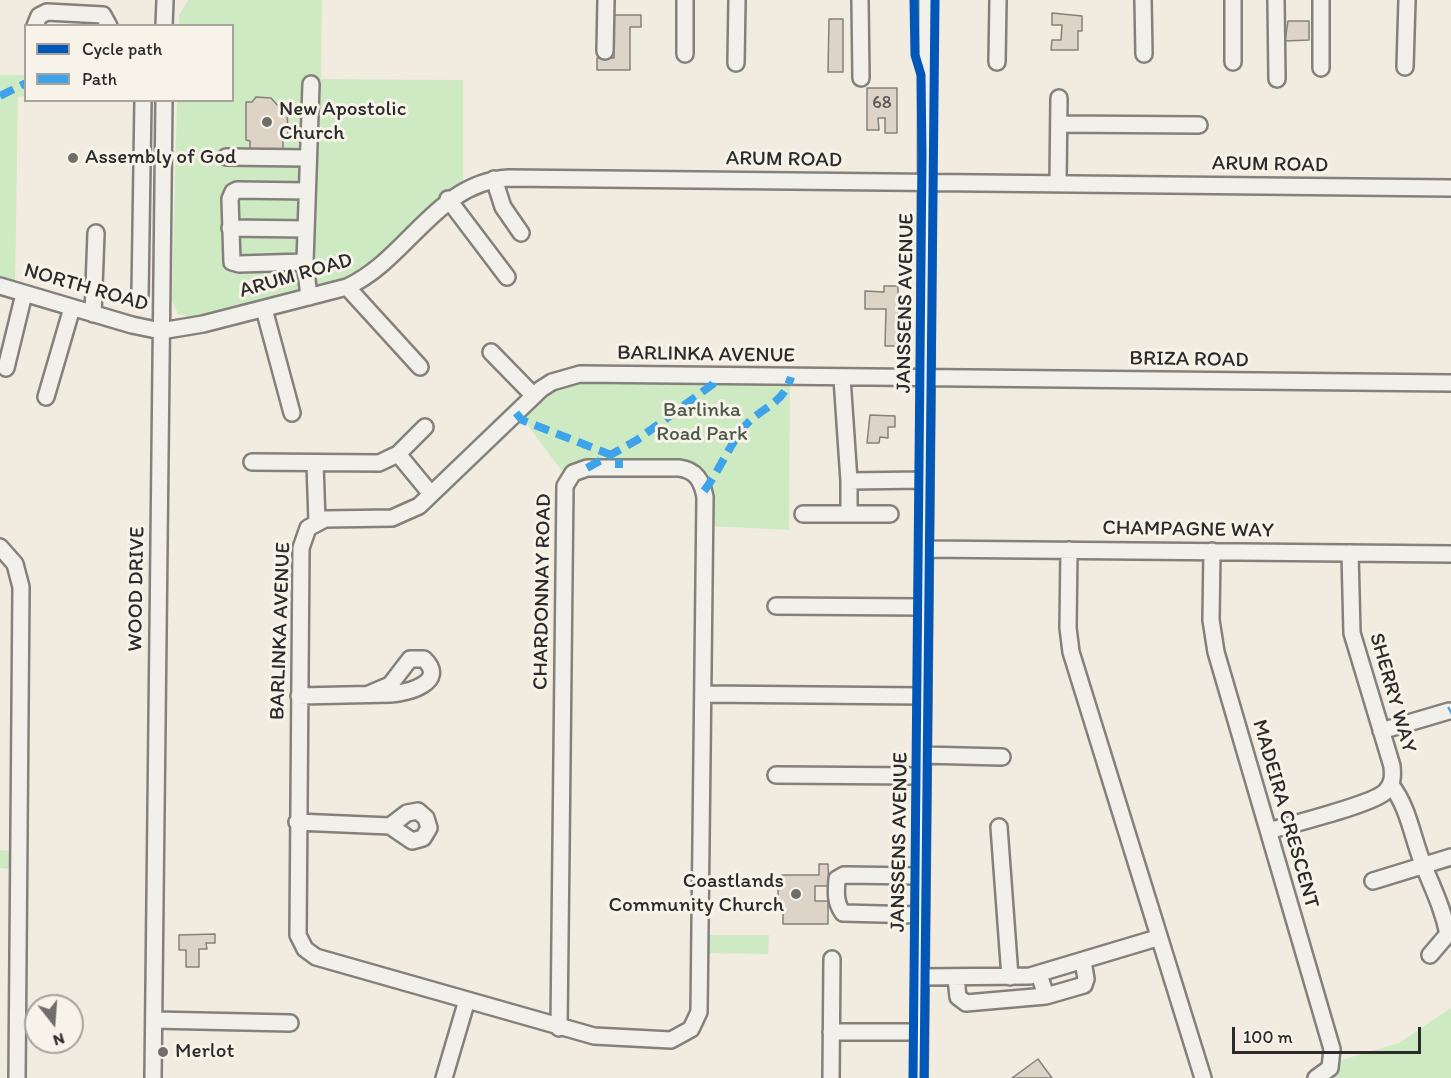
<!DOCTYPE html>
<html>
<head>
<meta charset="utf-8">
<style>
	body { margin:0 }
	#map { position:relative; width:1451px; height:1078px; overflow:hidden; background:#f1ebe0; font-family:Itim,sans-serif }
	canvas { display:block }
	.legend { position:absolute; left:24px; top:24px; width:210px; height:78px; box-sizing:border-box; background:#f7f3e8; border:2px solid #a5a39c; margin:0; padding:8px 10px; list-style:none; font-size:18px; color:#2b2b2b }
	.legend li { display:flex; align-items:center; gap:12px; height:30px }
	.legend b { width:30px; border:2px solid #a5a39c }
	.north { position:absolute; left:24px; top:994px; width:60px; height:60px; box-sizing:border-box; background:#f7f3e8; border:2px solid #a5a39c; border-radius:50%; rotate:163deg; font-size:16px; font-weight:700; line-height:24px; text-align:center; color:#2b2b2b }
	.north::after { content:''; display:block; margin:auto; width:21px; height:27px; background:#706e6a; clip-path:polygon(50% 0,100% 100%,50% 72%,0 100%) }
	.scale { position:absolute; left:1232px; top:1027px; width:189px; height:27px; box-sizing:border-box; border:3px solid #2b2b2b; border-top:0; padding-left:8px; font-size:18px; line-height:21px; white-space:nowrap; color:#2b2b2b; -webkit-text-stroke:4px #f7f3e8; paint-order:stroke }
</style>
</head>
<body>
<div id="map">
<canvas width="1451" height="1078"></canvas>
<ul class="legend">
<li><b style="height:8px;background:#0057b8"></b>Cycle path</li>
<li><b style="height:8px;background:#3ea3eb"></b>Path</li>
</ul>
<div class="north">N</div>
<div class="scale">100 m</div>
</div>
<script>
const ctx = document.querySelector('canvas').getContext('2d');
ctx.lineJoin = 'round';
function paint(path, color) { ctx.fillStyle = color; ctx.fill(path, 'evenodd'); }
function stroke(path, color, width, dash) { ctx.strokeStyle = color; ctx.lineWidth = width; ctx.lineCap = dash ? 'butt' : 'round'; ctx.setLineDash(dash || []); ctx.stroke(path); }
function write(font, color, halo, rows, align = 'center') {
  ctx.font = font + ' Itim,sans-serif'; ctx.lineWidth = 6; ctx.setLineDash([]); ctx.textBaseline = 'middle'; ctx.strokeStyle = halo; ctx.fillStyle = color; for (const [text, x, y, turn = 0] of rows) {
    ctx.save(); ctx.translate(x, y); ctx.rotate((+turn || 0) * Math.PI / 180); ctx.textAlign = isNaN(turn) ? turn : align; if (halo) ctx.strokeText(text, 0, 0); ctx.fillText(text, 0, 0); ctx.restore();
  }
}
const green = new Path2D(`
	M 188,0 L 322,0 L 321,79 L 463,80 L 463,182 L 447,192 L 376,260 L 349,278 L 195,319 L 178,314 L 172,301 L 177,101 L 232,100 L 232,26 L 179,25 L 179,15 Z
	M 0,75 L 25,75 L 25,96 L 18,97 L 15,284 L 0,280 Z
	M 579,380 L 790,383 L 789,530 L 710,526 L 710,495 L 679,461 L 592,460 L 584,461 L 565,475 L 520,415 L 552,388 Z
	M 0,850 L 12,851 L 12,869 L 0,868 Z
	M 706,935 L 769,935 L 768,954 L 706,953 Z
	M 1451,1008 L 1451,1078 L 1328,1078 L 1338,1061 L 1399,1043 Z`);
const building = new Path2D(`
	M 1052,13 L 1082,16 L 1082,31 L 1078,31 L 1078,50 L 1051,50 L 1052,40 L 1061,40 L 1062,25 L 1052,25 Z
	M 608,15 L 641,15 L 641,27 L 630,27 L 630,70 L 597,70 L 597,58 L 614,58 L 614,28 L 608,28 Z
	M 829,19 L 843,19 L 843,72 L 828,72 Z
	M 1288,21 L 1309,21 L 1309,40 L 1285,41 Z
	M 867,88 L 897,88 L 897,133 L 885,133 L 885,118 L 878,118 L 879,130 L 867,130 Z
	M 256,97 L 271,98 L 280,108 L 287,108 L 288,136 L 283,136 L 283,149 L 250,149 L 250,141 L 246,140 L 246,102 L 252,102 Z
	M 884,286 L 898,286 L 898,313 L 907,313 L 906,334 L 898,334 L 898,346 L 885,346 L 886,309 L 865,309 L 865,291 L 884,292 Z
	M 870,415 L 895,416 L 895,427 L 888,427 L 888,438 L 880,437 L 879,443 L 867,443 Z
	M 819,864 L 828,864 L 829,886 L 815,886 L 815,901 L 828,901 L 828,924 L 783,924 L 783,902 L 778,903 L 778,886 L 782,886 L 782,875 L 819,875 Z
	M 215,934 L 215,943 L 206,943 L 207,949 L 199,949 L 199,967 L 186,967 L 186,950 L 179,950 L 179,935 Z
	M 1038,1059 L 1052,1078 L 1012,1078 Z`);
const minor = new Path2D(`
	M 685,0 L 685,54
	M 860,0 L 861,78
	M 1143,0 L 1144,54
	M 1276,0 L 1277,79
	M 1321,0 L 1321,68
	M 35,26 L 39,16 L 47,12 L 103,15 L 109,26
	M 164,26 L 165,0
	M 605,51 L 606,0
	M 997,62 L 998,0
	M 1233,62 L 1233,0
	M 736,63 L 737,0
	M 1405,67 L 1407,0
	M 1059,124 L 1199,125
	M 226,157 L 308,158
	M 494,179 L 503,207 L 521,233
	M 1058,183 L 1059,98
	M 448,199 L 507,277
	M 230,228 L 306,229
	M 305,262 L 239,264 L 232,262 L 230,199 L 233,192 L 237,190 L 307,191
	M 0,286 L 132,325 L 161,331 L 203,324 L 347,287 C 408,259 436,183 508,178 L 1451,188
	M 347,287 L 420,367
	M 140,295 L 143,100
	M 309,297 L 305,262 L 311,84
	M 264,309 L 292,413
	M 93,314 L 96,233
	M 491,352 L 534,396
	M 6,368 L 24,294
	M 842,378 L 849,481
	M 46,397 L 72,308
	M 398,454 L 431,494
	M 252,462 L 379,463 L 398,454 L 425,427
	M 315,463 L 317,522
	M 803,514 L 849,514 L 849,481 L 923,480
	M 849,514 L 890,514
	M 0,547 L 15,564 L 21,587 L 17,1078
	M 924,549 L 1451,554
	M 1069,550 L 1068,628 L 1071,652 L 1203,1078
	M 1212,551 L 1211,620 L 1216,652 L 1332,1049 L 1330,1068 L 1316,1078
	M 776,606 L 923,607
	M 703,694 L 923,696
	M 299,696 L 391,694 C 408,693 448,682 424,659 L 410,659 L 390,685 L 369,694
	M 1381,731 L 1449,711
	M 922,755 L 1002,757
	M 776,775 L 922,776
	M 1391,785 C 1409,808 1412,837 1423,864 C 1433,889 1442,906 1448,934 L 1430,955
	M 297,822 L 390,826 L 412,841 L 423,838 L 429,828 L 426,818 L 418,811 L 407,813 L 390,826
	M 999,827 L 1010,977
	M 1269,831 C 1291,824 1371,805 1385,792 C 1393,784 1393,777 1392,766 L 1352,633 L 1350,553
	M 1373,881 L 1451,857
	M 920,915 L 843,913 C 835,903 836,891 837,879 L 844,875 L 921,876
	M 920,977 L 1030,976 L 1157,938
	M 956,978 L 958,997 L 966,1003 L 1046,996 L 1039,974
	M 1046,996 L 1084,985 L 1086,979 L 1083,961
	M 154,1020 L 290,1023
	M 559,1028 L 565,486 L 573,473 L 587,468 L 679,468 C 696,470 702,481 705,497 L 699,1012 L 691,1029 L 671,1040 L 594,1036 L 316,957 L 305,949 L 298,935 L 301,548 L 308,528 L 325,519 L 392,518 L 419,506 L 541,389 L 552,382 L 580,374 L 1451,383
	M 831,1032 L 919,1032
	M 153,1078 L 164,100
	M 444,1078 L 467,1000
	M 831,1078 L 832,959
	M 919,1078 L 926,378 L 927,0`);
const quiet = new Path2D(`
	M 0,96 L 26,83
	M 516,413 L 522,420 L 619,458 L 619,468
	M 587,468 L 637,440 L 713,384 L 714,376
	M 704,491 C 719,471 729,446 744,427 C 761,407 783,405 791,377
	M 1449,711 L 1451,710`);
const cycleway = new Path2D(`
	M 913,1078 L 922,155 L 921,75 L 915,55 L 914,0
	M 924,1078 L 935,0`);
const markers = [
	[267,122,6,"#706e6a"],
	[73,158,6,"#706e6a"],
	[796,894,6,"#706e6a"],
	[163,1052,6,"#706e6a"]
];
const numberNames = [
	["68",882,103]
];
const poiNames = [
	["New Apostolic",279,110],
	["Church",279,134],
	["Assembly of God",85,158],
	["Coastlands",784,882,"right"],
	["Community Church",784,906,"right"],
	["Merlot",175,1052]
];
const streetNames = [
	["ARUM ROAD",784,160,1],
	["ARUM ROAD",1270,165,1],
	["ARUM ROAD",296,276,-16],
	["NORTH ROAD",86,288,16],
	["JANSSENS AVENUE",906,303,-89],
	["BARLINKA AVENUE",706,355,1],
	["BRIZA ROAD",1189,360,1],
	["CHAMPAGNE WAY",1188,530,1],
	["WOOD DRIVE",137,589,-89],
	["CHARDONNAY ROAD",543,592,-89],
	["BARLINKA AVENUE",281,631,-88],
	["SHERRY WAY",1392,693,74],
	["MADEIRA CRESCENT",1285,814,74],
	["JANSSENS AVENUE",900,842,-89]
];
const parkNames = [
	["Barlinka",702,411],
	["Road Park",702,435]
];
paint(green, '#ceeac3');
paint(building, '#ded3c7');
stroke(building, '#84817c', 1.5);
stroke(minor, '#84817c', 20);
stroke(minor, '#f2f0eb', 15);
stroke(quiet, '#3ea3eb', 8, [15, 8]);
stroke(cycleway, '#0057b8', 9);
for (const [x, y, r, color] of markers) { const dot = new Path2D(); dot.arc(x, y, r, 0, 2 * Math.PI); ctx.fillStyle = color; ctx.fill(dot); stroke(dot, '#f7f3e8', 2); }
write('18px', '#5a5754', null, numberNames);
write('21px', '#2b2b2b', '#f7f3e8', poiNames, 'left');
write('21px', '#2b2b2b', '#f7f3e8', streetNames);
write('21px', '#4d5a4b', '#f7f3e8', parkNames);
</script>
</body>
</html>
